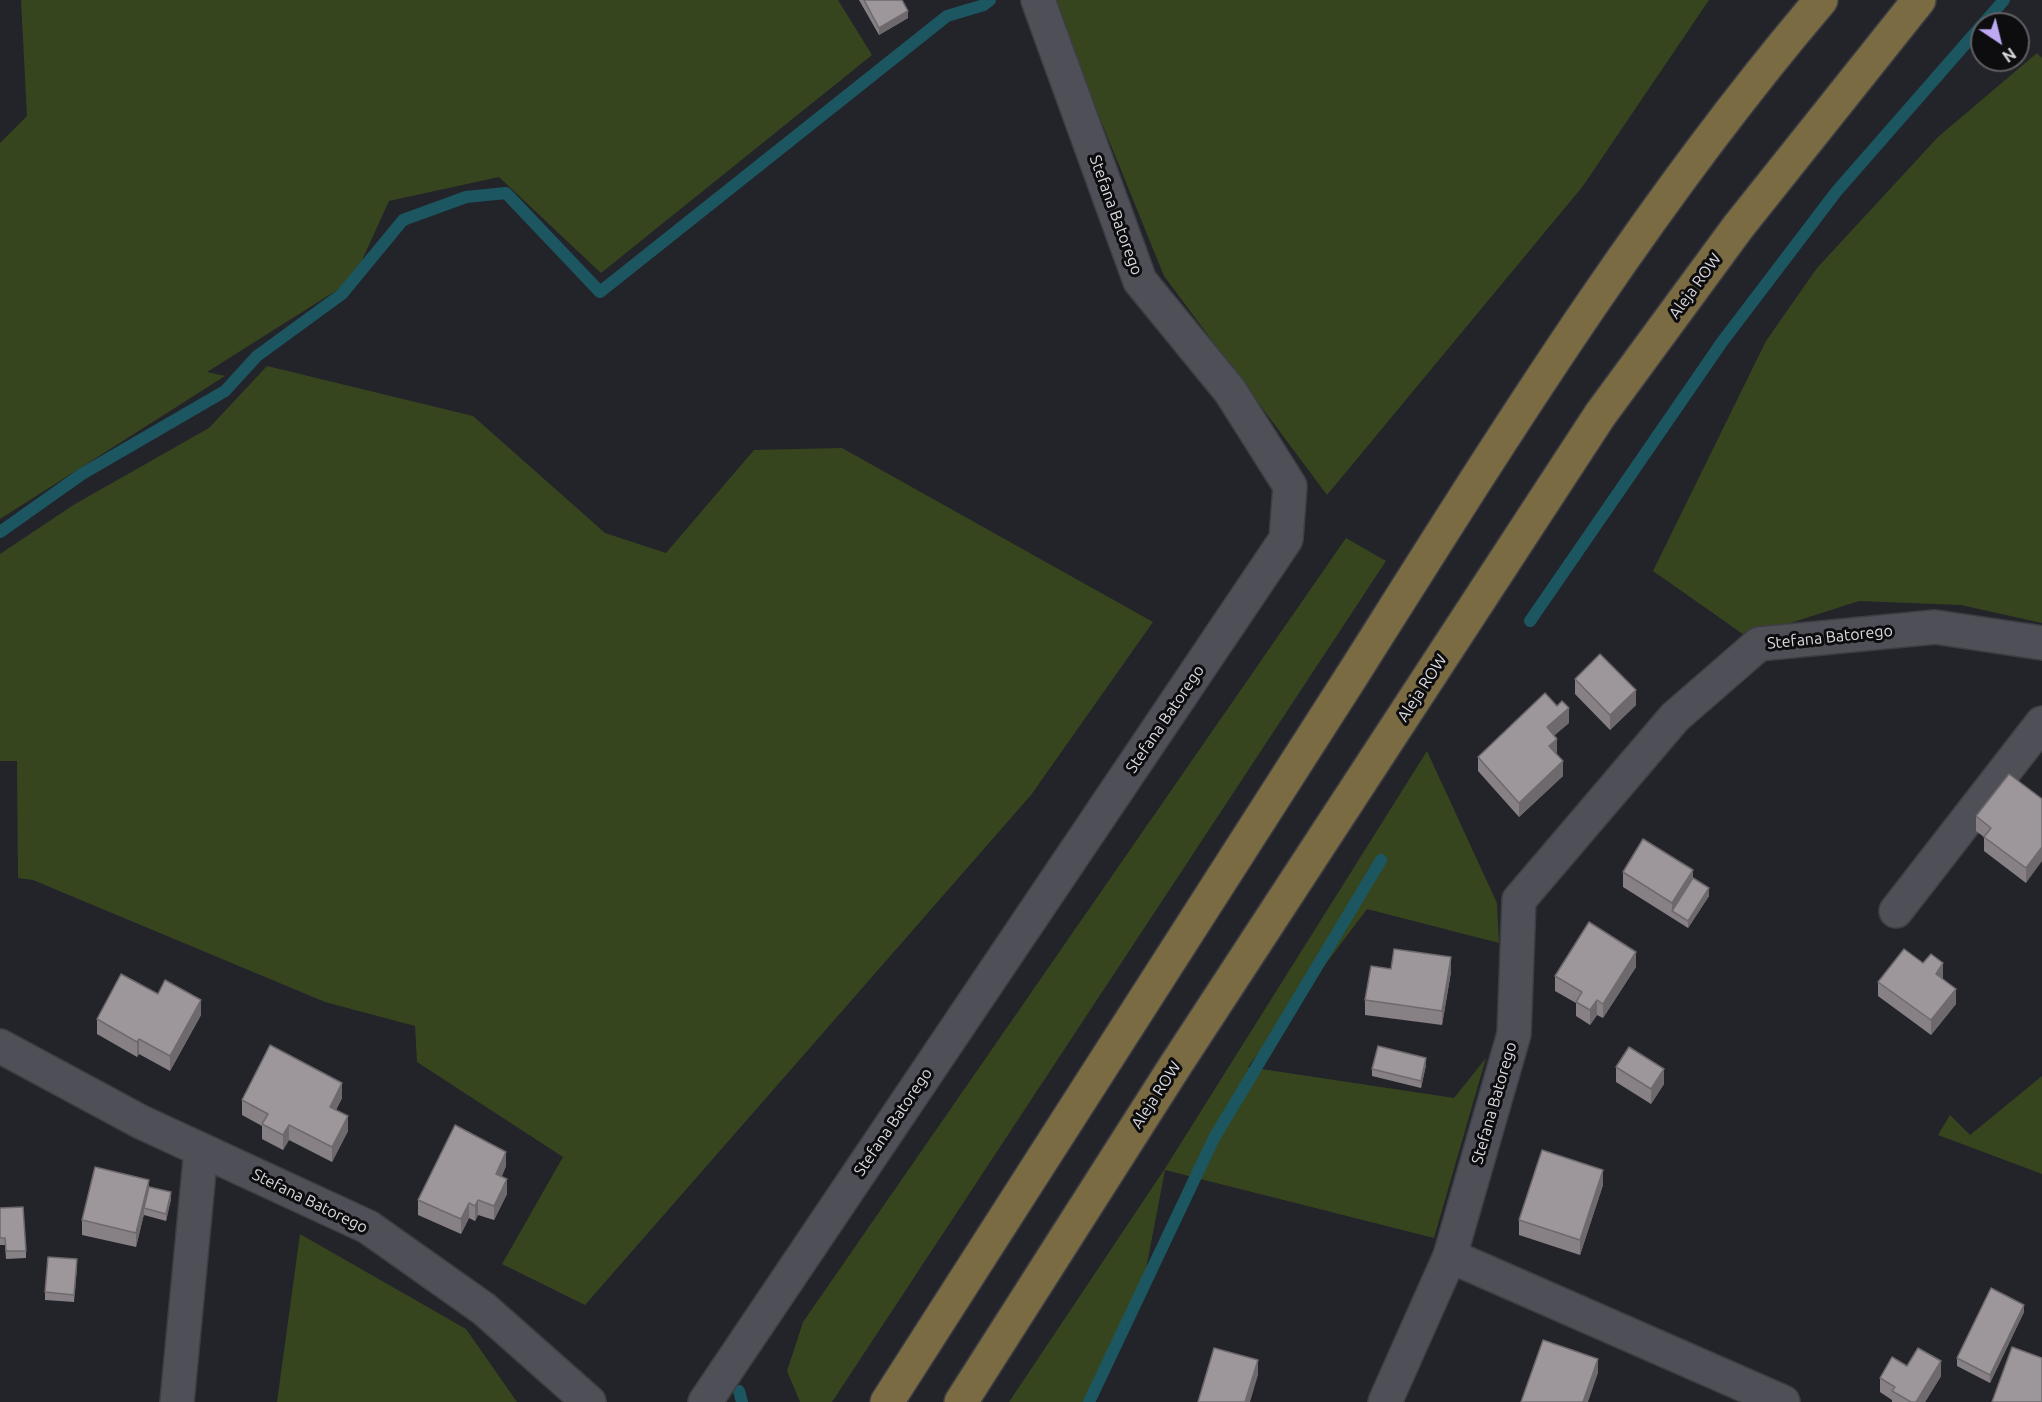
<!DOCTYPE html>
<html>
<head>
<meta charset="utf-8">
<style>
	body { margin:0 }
	#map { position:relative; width:2042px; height:1402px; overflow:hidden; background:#23232a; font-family:Ubuntu,sans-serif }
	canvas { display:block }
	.north { position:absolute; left:1970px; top:12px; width:60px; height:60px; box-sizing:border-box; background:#0d0d10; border:2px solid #5f5f63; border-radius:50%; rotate:145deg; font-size:16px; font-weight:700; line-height:24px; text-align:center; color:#dadadf }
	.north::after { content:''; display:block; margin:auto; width:21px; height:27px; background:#bea9f4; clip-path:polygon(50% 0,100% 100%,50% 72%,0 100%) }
</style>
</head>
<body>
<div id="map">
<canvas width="2042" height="1402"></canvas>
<div class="north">N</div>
</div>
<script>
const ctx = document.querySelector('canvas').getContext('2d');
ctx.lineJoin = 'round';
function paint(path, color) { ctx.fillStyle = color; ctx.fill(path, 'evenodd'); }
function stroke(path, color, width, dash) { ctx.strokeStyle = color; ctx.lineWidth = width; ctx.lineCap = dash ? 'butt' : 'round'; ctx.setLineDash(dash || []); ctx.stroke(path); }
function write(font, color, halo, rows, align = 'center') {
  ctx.font = font + ' Ubuntu,sans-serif'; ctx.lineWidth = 6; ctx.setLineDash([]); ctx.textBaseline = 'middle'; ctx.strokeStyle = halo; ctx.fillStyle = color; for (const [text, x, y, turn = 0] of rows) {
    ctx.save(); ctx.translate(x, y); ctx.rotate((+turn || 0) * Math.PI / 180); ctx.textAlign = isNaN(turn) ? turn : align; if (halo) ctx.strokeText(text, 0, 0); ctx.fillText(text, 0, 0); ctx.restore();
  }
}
const green = new Path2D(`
	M 21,0 L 838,0 L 872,55 L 601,273 L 499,177 L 389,201 L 353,280 L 207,372 L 225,376 L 0,519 L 0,143 L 27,116 Z
	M 1052,0 L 1709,0 L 1583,186 L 1327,495 L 1164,276 Z
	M 2037,53 L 2042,58 L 2042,623 L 1961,605 L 1859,601 L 1747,637 L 1653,571 L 1766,341 L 1817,268 L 1938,137 Z
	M 267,366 L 473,416 L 605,533 L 666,553 L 754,450 L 842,448 L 1153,622 L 1031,795 L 585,1305 L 502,1264 L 563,1157 L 417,1062 L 415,1026 L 325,1002 L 33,880 L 18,878 L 17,761 L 0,761 L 0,554 L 75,504 L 209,428 Z
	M 1346,538 L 1386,561 L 832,1402 L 800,1402 L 787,1371 L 803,1322 Z
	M 1427,751 L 1497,903 L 1499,943 L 1367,909 L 1248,1067 L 1454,1098 L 1486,1058 L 1434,1238 L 1165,1170 L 1142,1290 L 1089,1402 L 1009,1402 L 1164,1170 Z
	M 2042,1076 L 2042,1174 L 1938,1135 L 1950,1115 L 1970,1135 Z
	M 300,1234 L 466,1329 L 517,1402 L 277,1402 Z`);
const stream = new Path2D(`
	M 1983,24 L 2004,0
	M 0,532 L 82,474 L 225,391 L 257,356 L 342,294 L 403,220 L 466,197 L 506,193 L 600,292 L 947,16 L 984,5 L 990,0
	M 1530,621 L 1722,342 L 1836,192 L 1982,25
	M 739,1391 L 742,1402
	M 1089,1402 L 1214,1138 L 1381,860`);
const minor = new Path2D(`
	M 1896,911 L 2042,723
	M 0,1046 L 141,1122 L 368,1227 L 484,1309 L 589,1402
	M 1450,1256 L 1783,1402
	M 177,1402 L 201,1150
	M 705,1402 L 1286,539 L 1290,486 L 1230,391 L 1140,281 L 1038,0
	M 1385,1402 L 1450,1256 L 1514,1034 L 1519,900 L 1675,717 L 1759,644 L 1935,627 L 2042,643`);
const primary = new Path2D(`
	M 887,1402 C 1044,1160 1199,917 1353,674 C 1499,443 1643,209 1821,0
	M 961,1402 L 1175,1066 L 1600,415 L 1738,227 L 1919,0`);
const wall = new Path2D(`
	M 859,0 L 902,0 L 908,18 L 879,35 Z
	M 1575,679 L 1636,705 L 1610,730 L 1575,694 Z
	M 1569,723 L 1554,735 L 1557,753 L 1556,754 L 1563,776 L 1519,817 L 1478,771 L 1478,757 Z
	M 2042,799 L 2026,883 L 1984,851 L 1984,837 L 1976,831 L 1976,816 Z
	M 1623,872 L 1693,878 L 1709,896 L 1688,928 L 1623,887 Z
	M 1636,967 L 1603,1018 L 1597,1015 L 1590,1025 L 1576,1016 L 1576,1003 L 1555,991 L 1555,976 Z
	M 1391,969 L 1451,972 L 1442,1025 L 1365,1015 L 1365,1000 Z
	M 1943,978 L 1943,979 L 1956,1004 L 1931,1035 L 1878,996 L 1878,982 Z
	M 158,994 L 201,1015 L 170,1071 L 139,1054 L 137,1057 L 97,1034 L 97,1019 Z
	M 1426,1065 L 1421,1088 L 1372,1076 L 1372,1069 Z
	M 1616,1067 L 1664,1084 L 1651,1104 L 1616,1082 Z
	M 342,1098 L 336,1110 L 348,1131 L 332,1162 L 289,1140 L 283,1150 L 262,1139 L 262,1126 L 242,1115 L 242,1100 Z
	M 506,1166 L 502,1176 L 507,1194 L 494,1220 L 478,1215 L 475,1221 L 469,1218 L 461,1234 L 418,1215 L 418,1200 Z
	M 1603,1185 L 1580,1255 L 1519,1235 L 1519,1220 Z
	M 149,1187 L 171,1199 L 166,1221 L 144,1215 L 144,1214 L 136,1247 L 82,1235 L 82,1220 Z
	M 0,1208 L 26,1251 L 26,1258 L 6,1259 L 5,1245 L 0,1245 Z
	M 77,1267 L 74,1302 L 45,1300 L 45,1292 Z
	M 2024,1312 L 1990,1383 L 1957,1366 L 1957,1358 Z
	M 1907,1366 L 1941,1376 L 1925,1402 L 1892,1402 L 1892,1400 L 1880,1392 L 1880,1378 Z`);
const shadedWall = new Path2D(`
	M 908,11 L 908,18 L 879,35 L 879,28 Z
	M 1636,690 L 1636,705 L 1610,730 L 1610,715 Z
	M 1569,708 L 1569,723 L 1547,742 L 1547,727 Z
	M 1557,739 L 1557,753 L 1549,761 L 1549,746 Z
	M 1563,761 L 1563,776 L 1519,817 L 1519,803 Z
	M 2042,847 L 2042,861 L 2026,883 L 2026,868 Z
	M 1693,870 L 1693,885 L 1672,911 L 1672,903 Z
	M 1709,888 L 1709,896 L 1688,928 L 1688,921 Z
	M 1636,952 L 1636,967 L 1603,1018 L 1603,1004 Z
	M 1451,957 L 1451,972 L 1442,1025 L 1442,1011 Z
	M 1943,963 L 1943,978 L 1936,988 L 1936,974 Z
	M 1956,989 L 1956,1004 L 1931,1035 L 1931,1020 Z
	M 201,1000 L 201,1015 L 170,1071 L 170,1056 Z
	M 1597,1000 L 1597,1015 L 1590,1025 L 1590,1010 Z
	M 139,1039 L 139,1054 L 137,1057 L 137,1042 Z
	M 1426,1058 L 1426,1065 L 1421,1088 L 1421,1081 Z
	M 1664,1069 L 1664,1084 L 1651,1104 L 1651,1089 Z
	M 342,1083 L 342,1098 L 330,1121 L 330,1107 Z
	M 348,1116 L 348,1131 L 332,1162 L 332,1147 Z
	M 289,1125 L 289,1140 L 283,1150 L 283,1135 Z
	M 506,1152 L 506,1166 L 496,1188 L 496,1174 Z
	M 1603,1170 L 1603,1185 L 1580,1255 L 1580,1240 Z
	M 507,1179 L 507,1194 L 494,1220 L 494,1206 Z
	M 149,1180 L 149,1194 L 144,1208 L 144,1214 L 136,1247 L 136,1233 Z
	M 171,1192 L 171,1199 L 166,1221 L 166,1214 Z
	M 478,1200 L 478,1215 L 475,1221 L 475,1206 Z
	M 469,1203 L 469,1218 L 461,1234 L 461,1219 Z
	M 2024,1305 L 2024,1312 L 1990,1383 L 1990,1375 Z
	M 1598,1359 L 1598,1373 L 1588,1402 L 1583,1402 Z
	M 1258,1360 L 1258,1375 L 1250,1402 L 1245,1402 Z
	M 1941,1361 L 1941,1376 L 1925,1402 L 1916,1402 Z`);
const building = new Path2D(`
	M 864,0 L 902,0 L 908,11 L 879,28 Z
	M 1600,654 L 1636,690 L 1610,715 L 1575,679 Z
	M 1545,693 L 1557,706 L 1562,701 L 1569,708 L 1547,727 L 1557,739 L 1549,746 L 1563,761 L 1519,803 L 1478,757 Z
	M 2009,774 L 2042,799 L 2042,847 L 2026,868 L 1984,837 L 1991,828 L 1976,816 Z
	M 1643,839 L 1693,870 L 1672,903 L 1623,872 Z
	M 1693,878 L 1709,888 L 1688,921 L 1672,911 Z
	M 1589,922 L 1636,952 L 1603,1004 L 1597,1000 L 1590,1010 L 1576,1002 L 1582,992 L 1555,976 Z
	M 1394,949 L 1451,957 L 1442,1011 L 1365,1000 L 1371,966 L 1391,969 Z
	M 1904,949 L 1923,963 L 1931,954 L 1943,963 L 1936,974 L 1956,989 L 1931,1020 L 1878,982 Z
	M 121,974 L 158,994 L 165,980 L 201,1000 L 170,1056 L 139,1039 L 137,1042 L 97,1019 Z
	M 270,1045 L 342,1083 L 330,1107 L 348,1116 L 332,1147 L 289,1125 L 283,1135 L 262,1124 L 268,1114 L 242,1100 Z
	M 1378,1046 L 1426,1058 L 1421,1081 L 1372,1069 Z
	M 1629,1047 L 1664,1069 L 1651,1089 L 1616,1067 Z
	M 455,1125 L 506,1152 L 496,1174 L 507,1179 L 494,1206 L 478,1200 L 475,1206 L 469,1203 L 461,1219 L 418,1200 Z
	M 1542,1150 L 1603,1170 L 1580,1240 L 1519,1220 Z
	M 95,1167 L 149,1180 L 136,1233 L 82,1220 Z
	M 149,1187 L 171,1192 L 166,1214 L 144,1208 Z
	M 23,1207 L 26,1251 L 6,1251 L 5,1238 L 0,1238 L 0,1208 Z
	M 48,1257 L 77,1259 L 74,1295 L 45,1292 Z
	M 1991,1288 L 2024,1305 L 1990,1375 L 1957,1358 Z
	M 1543,1340 L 1598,1359 L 1583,1402 L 1521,1402 Z
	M 2012,1347 L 2042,1358 L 2042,1402 L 1992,1402 Z
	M 1214,1348 L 1258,1360 L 1245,1402 L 1198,1402 Z
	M 1918,1348 L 1941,1361 L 1916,1402 L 1911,1402 L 1892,1391 L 1895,1387 L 1880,1378 L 1892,1357 L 1907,1366 Z`);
const streetNames = [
	["Stefana Batorego",1116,215,70],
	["Aleja ROW",1695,286,-54],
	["Stefana Batorego",1830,637,-6],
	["Aleja ROW",1422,688,-57],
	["Stefana Batorego",1165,719,-56],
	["Aleja ROW",1156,1095,-57],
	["Stefana Batorego",1494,1103,-74],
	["Stefana Batorego",893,1122,-56],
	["Stefana Batorego",310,1201,26]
];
paint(green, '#37451f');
stroke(stream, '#1c5761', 12);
stroke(minor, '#3d3e43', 36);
stroke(primary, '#3d3e43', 36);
stroke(minor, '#4f4f57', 33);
stroke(primary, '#7b6b42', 33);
paint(wall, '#878185');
paint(shadedWall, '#6e696c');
paint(building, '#9d969b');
stroke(building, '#6e696c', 1.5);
write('16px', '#dadadf', '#0d0d10', streetNames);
</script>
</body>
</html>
